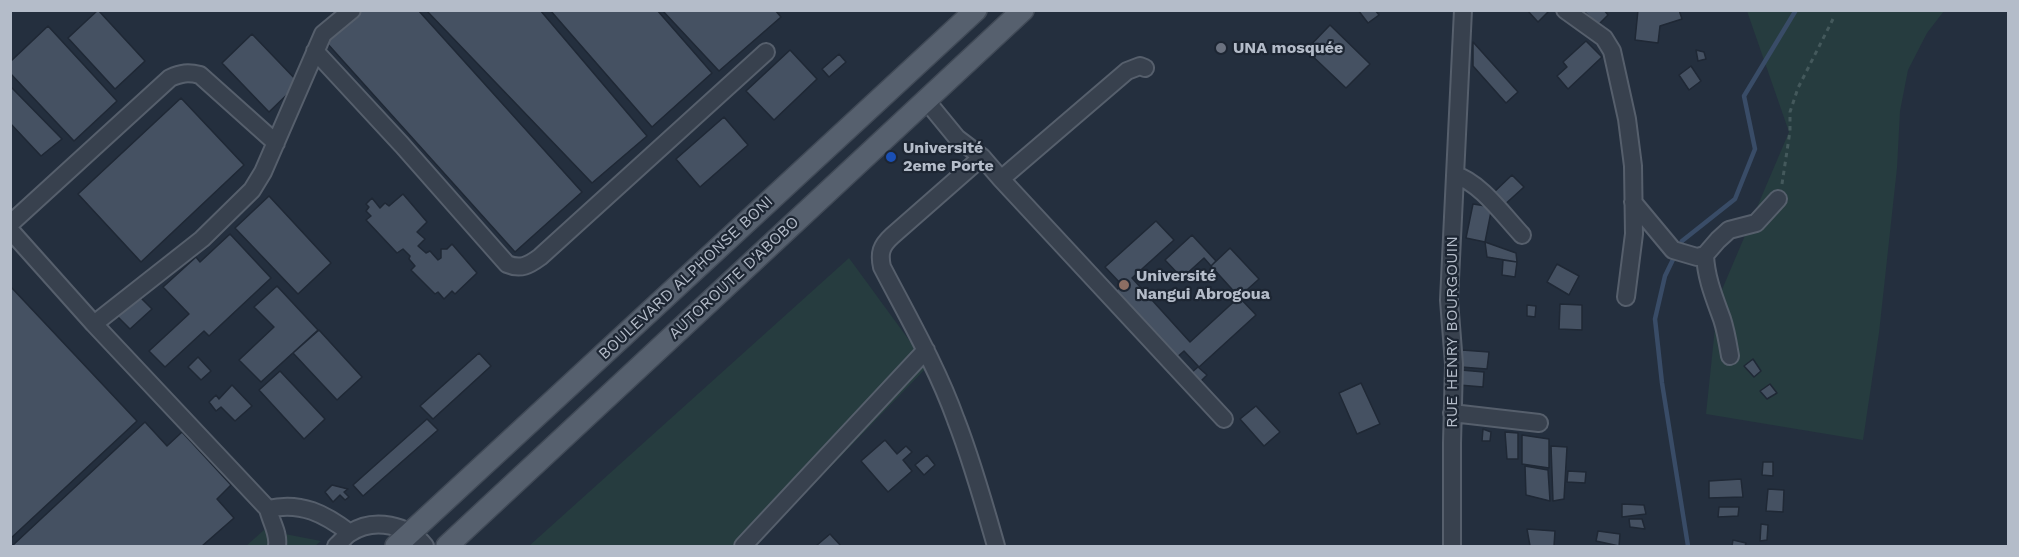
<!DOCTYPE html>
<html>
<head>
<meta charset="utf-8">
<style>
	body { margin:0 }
	#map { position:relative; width:2019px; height:557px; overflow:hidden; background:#242f3e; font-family:"Work Sans",sans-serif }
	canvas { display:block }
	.frame { position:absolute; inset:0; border:12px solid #b4bcc9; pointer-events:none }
</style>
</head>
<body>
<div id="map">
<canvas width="2019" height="557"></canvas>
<div class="frame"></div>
</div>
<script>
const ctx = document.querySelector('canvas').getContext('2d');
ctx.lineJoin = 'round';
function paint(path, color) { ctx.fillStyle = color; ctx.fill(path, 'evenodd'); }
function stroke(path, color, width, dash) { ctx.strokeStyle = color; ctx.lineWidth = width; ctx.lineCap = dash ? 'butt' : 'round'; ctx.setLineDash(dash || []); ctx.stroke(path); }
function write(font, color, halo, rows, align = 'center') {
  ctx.font = font + ' "Work Sans",sans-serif'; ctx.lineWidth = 4.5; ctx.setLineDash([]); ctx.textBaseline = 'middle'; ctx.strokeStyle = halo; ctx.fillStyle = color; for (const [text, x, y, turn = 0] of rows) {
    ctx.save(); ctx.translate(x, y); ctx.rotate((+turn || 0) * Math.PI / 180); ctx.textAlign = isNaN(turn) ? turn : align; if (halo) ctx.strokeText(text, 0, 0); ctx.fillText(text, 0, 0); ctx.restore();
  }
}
const green = new Path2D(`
	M 1747,11 L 1944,11 L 1927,33 L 1908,70 L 1900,111 L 1897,168 L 1879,333 L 1863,440 L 1706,414 L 1718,299 L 1789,132 Z
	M 849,258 L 928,366 L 754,546 L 529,546 Z
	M 264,530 L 321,541 L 315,546 L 246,546 Z`);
const stream = new Path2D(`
	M 1688,546 L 1662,383 L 1655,319 L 1665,276 L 1682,241 L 1735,199 L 1755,149 L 1744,96 L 1796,10`);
const building = new Path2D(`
	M 98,10 L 145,61 L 115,89 L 68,38 Z
	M 361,10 L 418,10 L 582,192 L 515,252 L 326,42 Z
	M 426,10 L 540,10 L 647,136 L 592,183 Z
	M 550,10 L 657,10 L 712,73 L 652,127 Z
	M 662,10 L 775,10 L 781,17 L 719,71 Z
	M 1358,10 L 1375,10 L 1379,15 L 1368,23 Z
	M 1527,10 L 1550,10 L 1538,22 Z
	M 1587,10 L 1604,10 L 1608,15 L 1597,26 L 1585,12 Z
	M 1638,10 L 1679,10 L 1682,19 L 1660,26 L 1658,43 L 1635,40 Z
	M 1330,25 L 1370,64 L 1346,88 L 1306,50 Z
	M 48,26 L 117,101 L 74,141 L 10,73 L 10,62 Z
	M 252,34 L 299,83 L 269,112 L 222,63 Z
	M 1586,41 L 1602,57 L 1568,89 L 1557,76 L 1567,67 L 1563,62 Z
	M 1473,42 L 1518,92 L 1506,103 L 1473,66 Z
	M 790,50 L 817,79 L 774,120 L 746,91 Z
	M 1696,50 L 1704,52 L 1706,59 L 1698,61 Z
	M 839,54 L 846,62 L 829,77 L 822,69 Z
	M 1691,66 L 1701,81 L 1689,90 L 1679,75 Z
	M 10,86 L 62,139 L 41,156 L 10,123 Z
	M 181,98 L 244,165 L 141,262 L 78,194 Z
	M 724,117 L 748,145 L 700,187 L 676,159 Z
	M 1512,175 L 1524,187 L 1502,207 L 1491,195 Z
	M 403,194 L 427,222 L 417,232 L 425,239 L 418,246 L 426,253 L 430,251 L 438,260 L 441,258 L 441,249 L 447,249 L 452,244 L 477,273 L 455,294 L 452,291 L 444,299 L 438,292 L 435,294 L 411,270 L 415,266 L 409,259 L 410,256 L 403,249 L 397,253 L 366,220 L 371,216 L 366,211 L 369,207 L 366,204 L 372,198 L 380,208 L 385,203 L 389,206 Z
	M 269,196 L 331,263 L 298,294 L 235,228 Z
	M 1473,204 L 1492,207 L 1485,242 L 1466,238 Z
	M 1156,221 L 1174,240 L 1132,278 L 1190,342 L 1239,297 L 1256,315 L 1199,367 L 1184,351 L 1175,359 L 1114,292 L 1122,285 L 1105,267 Z
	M 230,234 L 271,278 L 209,336 L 204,331 L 165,367 L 149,351 L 189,314 L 163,287 L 196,257 L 200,262 Z
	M 1192,235 L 1216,261 L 1211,266 L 1204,258 L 1182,278 L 1165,260 Z
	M 1485,242 L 1516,253 L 1517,262 L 1487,257 Z
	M 1230,248 L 1259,279 L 1239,297 L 1211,266 Z
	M 1503,260 L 1517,262 L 1515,277 L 1502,275 Z
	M 1557,264 L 1579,276 L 1569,295 L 1547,282 Z
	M 10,286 L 137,421 L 10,539 Z
	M 277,286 L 318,330 L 261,382 L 239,360 L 274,327 L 254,307 Z
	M 138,295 L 152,309 L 130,329 L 116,315 Z
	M 1560,304 L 1582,305 L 1582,330 L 1559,329 Z
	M 1527,305 L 1536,306 L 1535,317 L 1527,316 Z
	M 319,330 L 362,377 L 337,400 L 293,353 Z
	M 1462,350 L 1489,352 L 1487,369 L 1461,367 Z
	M 479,353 L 491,366 L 433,419 L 420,406 Z
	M 198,357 L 211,371 L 201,380 L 188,367 Z
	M 1753,359 L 1761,371 L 1754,377 L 1744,366 Z
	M 1198,367 L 1207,375 L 1200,382 L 1191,373 Z
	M 1461,370 L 1484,372 L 1483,387 L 1459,385 Z
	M 280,371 L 325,419 L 304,439 L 259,390 Z
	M 1361,383 L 1380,424 L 1357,434 L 1339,393 Z
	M 1770,384 L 1777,393 L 1767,399 L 1760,391 Z
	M 232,385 L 252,406 L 235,421 L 221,407 L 216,411 L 209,402 L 216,395 L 219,399 Z
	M 1256,406 L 1280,432 L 1264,446 L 1240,419 Z
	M 427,419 L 438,430 L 363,496 L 353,485 Z
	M 145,422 L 167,446 L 182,432 L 231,485 L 217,499 L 234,518 L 202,546 L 12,546 Z
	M 1483,429 L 1491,432 L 1490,441 L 1482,441 Z
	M 1505,432 L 1518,433 L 1518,459 L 1507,459 Z
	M 1522,435 L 1549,439 L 1549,468 L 1522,464 Z
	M 885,440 L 897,454 L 906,446 L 912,452 L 903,460 L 912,471 L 888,492 L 861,461 Z
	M 1551,446 L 1567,447 L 1564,499 L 1553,501 Z
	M 927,455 L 935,465 L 924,475 L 915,465 Z
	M 1763,462 L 1773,462 L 1773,476 L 1762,475 Z
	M 1525,466 L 1548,470 L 1550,501 L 1526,495 Z
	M 1568,471 L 1586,472 L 1585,483 L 1567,482 Z
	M 1741,479 L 1743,497 L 1709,498 L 1709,481 Z
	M 332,485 L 348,489 L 344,492 L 349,497 L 345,500 L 340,495 L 333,502 L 325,492 Z
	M 1768,489 L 1784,490 L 1783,512 L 1766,511 Z
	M 1622,504 L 1644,505 L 1646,514 L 1622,517 Z
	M 1719,507 L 1739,507 L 1738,516 L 1718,517 Z
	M 1629,519 L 1642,519 L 1645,529 L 1630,527 Z
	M 1761,524 L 1768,525 L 1767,540 L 1760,541 Z
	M 1527,529 L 1555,531 L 1554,546 L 1530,546 Z
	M 1598,531 L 1620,534 L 1619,546 L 1596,541 Z
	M 830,534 L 841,546 L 816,546 Z
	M 1733,540 L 1746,543 L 1745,546 L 1732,546 Z`);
const path = new Path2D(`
	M 1782,184 L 1790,131 L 1790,112 L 1798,88 L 1833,19`);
const minor = new Path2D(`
	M 1565,10 L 1604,38 L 1612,51 L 1627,119 L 1633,166 L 1634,234 L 1626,297
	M 315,51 L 402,145 L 507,264 C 521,270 529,265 540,257 L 766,52
	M 925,99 L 957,138 L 982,157 L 1001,179 L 1224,419
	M 982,157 L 892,236 C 881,246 879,253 882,267 C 908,317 937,367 956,420 C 972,461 984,504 996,546
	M 1455,175 C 1480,182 1504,216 1522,235
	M 1001,179 L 1127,71 L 1140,66 L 1145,68
	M 1633,202 L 1673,250 L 1697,257 L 1705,255 L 1718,240 L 1729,230 L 1756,223 L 1778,199
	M 10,224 L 170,78 C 181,73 188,72 200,75 L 276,143
	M 10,230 L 94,324 L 268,509 C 271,522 279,533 277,546
	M 1705,255 C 1706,278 1714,297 1722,319 C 1726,331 1728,344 1730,356
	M 94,324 L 202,239 L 252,190 L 263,172 L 323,34 L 352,10
	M 1452,413 L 1539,423
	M 268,509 C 301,501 325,514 350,533
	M 336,546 C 341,542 345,536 350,533 C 374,517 408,525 425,546
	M 743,546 L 926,350
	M 1452,546 L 1452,443 L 1454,364 L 1449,300 L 1463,10`);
const major = new Path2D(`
	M 396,546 L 976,10
	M 447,546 L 1023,10`);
const markers = [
	[1221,48,6,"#6b7280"],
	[891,157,6,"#1a4fb4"],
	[1124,285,6,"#8d6e63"]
];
const poiNames = [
	["UNA mosquée",1233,48],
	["Université",903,148],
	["2eme Porte",903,166],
	["Université",1136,276],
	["Nangui Abrogoua",1136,294]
];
const streetNames = [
	["BOULEVARD ALPHONSE BONI",686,278,-43],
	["AUTOROUTE D'ABOBO",734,278,-43],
	["RUE HENRY BOURGOUIN",1452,332,-90]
];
paint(green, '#263c3f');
stroke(stream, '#394c67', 4.5);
paint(building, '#455162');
stroke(building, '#1f2835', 1.5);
stroke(minor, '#565f6c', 20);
stroke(major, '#414a57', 24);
stroke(path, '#44595c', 3, [4.5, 4.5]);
stroke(minor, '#38414e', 16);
stroke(major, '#56606e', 21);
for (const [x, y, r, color] of markers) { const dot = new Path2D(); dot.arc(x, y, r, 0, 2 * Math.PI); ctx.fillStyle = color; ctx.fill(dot); stroke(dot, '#1d2633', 2); }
write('bold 16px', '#b4bcc9', '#1d2633', poiNames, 'left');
write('16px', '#b4bcc9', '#1d2633', streetNames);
</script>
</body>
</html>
